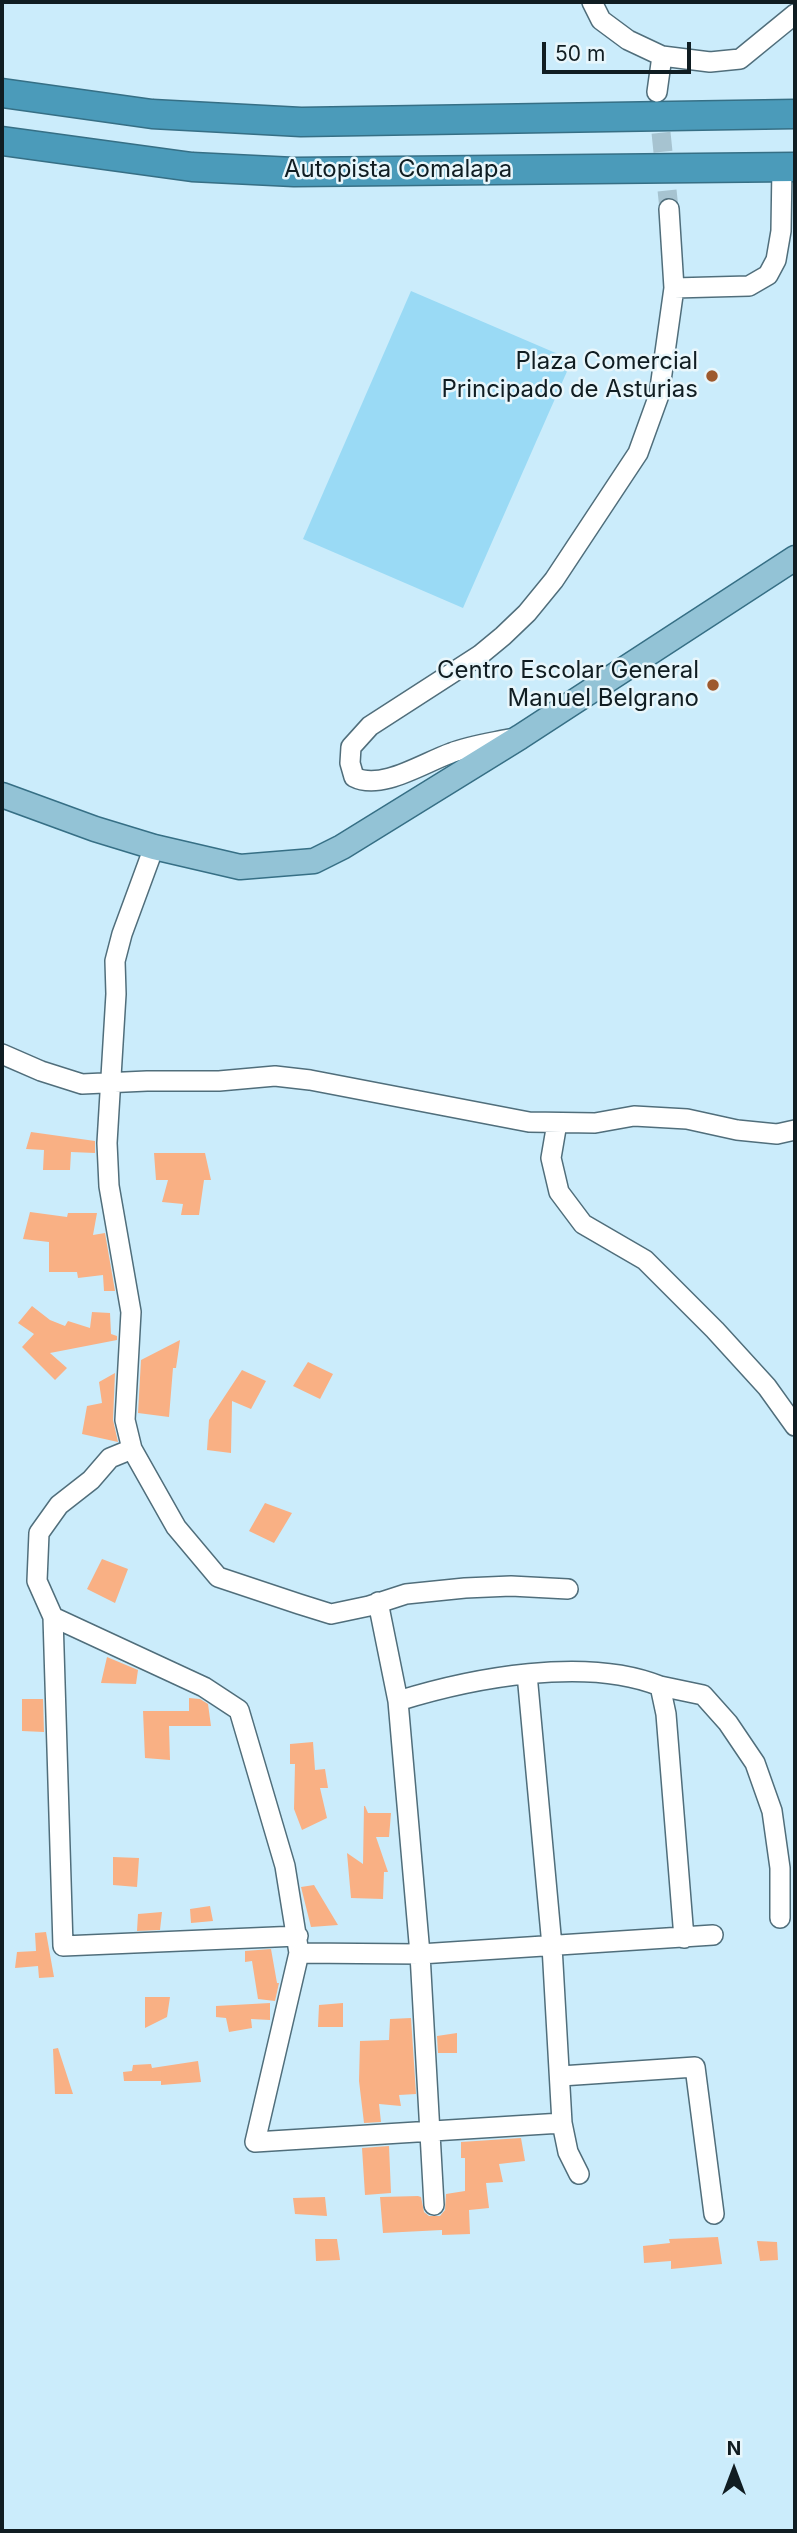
<!DOCTYPE html>
<html>
<head>
<meta charset="utf-8">
<style>
	body { margin:0 }
	#map { position:relative; width:797px; height:2533px; overflow:hidden; background:#cbecfb; font-family:Inter,sans-serif }
	canvas { display:block }
	.frame { position:absolute; inset:0; border:4px solid #101d22; pointer-events:none }
	.north { position:absolute; left:699px; top:2435px; width:70px; height:70px; -webkit-text-stroke:5px #e8f6fb; paint-order:stroke; rotate:0deg; font-size:19px; font-weight:700; line-height:28px; text-align:center; color:#101d22 }
	.north::after { content:''; display:block; margin:auto; width:24px; height:32px; background:#101d22; clip-path:polygon(50% 0,100% 100%,50% 72%,0 100%) }
	.scale { position:absolute; left:542px; top:42px; width:149px; height:32px; box-sizing:border-box; border:4px solid #101d22; border-top:0; padding-left:9px; font-size:21px; line-height:24px; white-space:nowrap; color:#101d22; -webkit-text-stroke:5px #e8f6fb; paint-order:stroke }
</style>
</head>
<body>
<div id="map">
<canvas width="797" height="2533"></canvas>
<div class="frame"></div>
<div class="north">N</div>
<div class="scale">50 m</div>
</div>
<script>
const ctx = document.querySelector('canvas').getContext('2d');
ctx.lineJoin = 'round';
function paint(path, color) { ctx.fillStyle = color; ctx.fill(path, 'evenodd'); }
function stroke(path, color, width, dash) { ctx.strokeStyle = color; ctx.lineWidth = width; ctx.lineCap = dash ? 'butt' : 'round'; ctx.setLineDash(dash || []); ctx.stroke(path); }
function write(font, color, halo, rows, align = 'center') {
  ctx.font = font + ' Inter,sans-serif'; ctx.lineWidth = 5; ctx.setLineDash([]); ctx.textBaseline = 'middle'; ctx.strokeStyle = halo; ctx.fillStyle = color; for (const [text, x, y, turn = 0] of rows) {
    ctx.save(); ctx.translate(x, y); ctx.rotate((+turn || 0) * Math.PI / 180); ctx.textAlign = isNaN(turn) ? turn : align; if (halo) ctx.strokeText(text, 0, 0); ctx.fillText(text, 0, 0); ctx.restore();
  }
}
const green = new Path2D(`
	M 411,291 L 572,360 L 463,608 L 303,539 Z`);
const building = new Path2D(`
	M 31,1132 L 95,1141 L 95,1153 L 71,1152 L 70,1170 L 43,1170 L 44,1150 L 26,1149 Z
	M 154,1153 L 205,1153 L 211,1180 L 204,1180 L 199,1215 L 181,1215 L 183,1204 L 162,1202 L 168,1180 L 156,1180 Z
	M 30,1212 L 67,1217 L 68,1213 L 97,1213 L 93,1235 L 105,1233 L 115,1291 L 104,1291 L 103,1275 L 78,1278 L 77,1272 L 49,1272 L 49,1242 L 23,1239 Z
	M 32,1306 L 50,1320 L 65,1326 L 68,1321 L 90,1328 L 92,1312 L 110,1313 L 111,1334 L 117,1336 L 117,1340 L 50,1353 L 67,1368 L 55,1380 L 22,1347 L 34,1334 L 18,1323 Z
	M 180,1340 L 176,1368 L 173,1368 L 169,1417 L 138,1413 L 141,1360 Z
	M 308,1362 L 333,1374 L 320,1399 L 293,1386 Z
	M 242,1370 L 266,1381 L 251,1409 L 232,1401 L 231,1453 L 207,1450 L 209,1420 Z
	M 115,1373 L 113,1420 L 118,1442 L 82,1434 L 87,1406 L 102,1403 L 99,1382 Z
	M 265,1503 L 292,1513 L 274,1543 L 249,1531 Z
	M 102,1559 L 128,1569 L 115,1603 L 87,1589 Z
	M 107,1657 L 138,1670 L 136,1684 L 101,1683 Z
	M 189,1698 L 200,1699 L 208,1704 L 211,1726 L 169,1726 L 170,1760 L 145,1758 L 143,1711 L 189,1711 Z
	M 22,1699 L 43,1699 L 44,1732 L 22,1731 Z
	M 313,1742 L 315,1770 L 325,1769 L 328,1788 L 320,1788 L 327,1818 L 302,1830 L 294,1809 L 295,1764 L 290,1764 L 290,1744 Z
	M 364,1806 L 365,1806 L 368,1813 L 391,1813 L 389,1837 L 376,1837 L 388,1872 L 384,1872 L 383,1899 L 351,1898 L 347,1853 L 363,1864 Z
	M 113,1857 L 139,1858 L 137,1887 L 113,1885 Z
	M 314,1885 L 338,1925 L 311,1927 L 301,1887 Z
	M 210,1906 L 213,1921 L 191,1923 L 190,1909 Z
	M 162,1912 L 160,1930 L 137,1931 L 138,1914 Z
	M 46,1932 L 54,1977 L 39,1978 L 38,1966 L 15,1968 L 17,1952 L 36,1951 L 35,1933 Z
	M 271,1949 L 277,1983 L 279,1983 L 275,2001 L 258,1999 L 252,1961 L 245,1962 L 245,1951 Z
	M 145,1997 L 170,1997 L 167,2017 L 145,2028 Z
	M 270,2003 L 270,2020 L 251,2019 L 252,2028 L 229,2032 L 226,2018 L 216,2017 L 216,2006 Z
	M 343,2003 L 343,2027 L 318,2027 L 319,2005 Z
	M 411,2018 L 416,2094 L 399,2095 L 401,2106 L 379,2104 L 381,2122 L 364,2123 L 359,2081 L 360,2041 L 389,2040 L 390,2019 Z
	M 457,2033 L 457,2053 L 438,2053 L 437,2036 Z
	M 58,2048 L 73,2094 L 55,2094 L 53,2049 Z
	M 198,2061 L 201,2082 L 161,2085 L 161,2081 L 124,2081 L 123,2072 L 132,2071 L 133,2065 L 151,2064 L 152,2068 Z
	M 521,2138 L 525,2161 L 499,2164 L 503,2182 L 486,2183 L 489,2208 L 469,2210 L 470,2234 L 442,2235 L 442,2230 L 383,2233 L 380,2197 L 418,2196 L 421,2197 L 424,2212 L 429,2216 L 440,2216 L 445,2210 L 446,2194 L 465,2191 L 465,2158 L 461,2158 L 461,2142 Z
	M 389,2146 L 391,2193 L 365,2195 L 362,2148 Z
	M 325,2197 L 327,2216 L 295,2214 L 293,2198 Z
	M 718,2237 L 722,2264 L 671,2269 L 671,2261 L 644,2263 L 643,2246 L 670,2243 L 669,2239 Z
	M 315,2239 L 337,2239 L 340,2260 L 316,2261 Z
	M 757,2241 L 777,2242 L 778,2260 L 760,2261 Z`);
const minorTunnel = new Path2D(`
	M 658,104 L 669,209`);
const minor = new Path2D(`
	M 592,2 L 601,20 L 628,40 L 662,56 L 710,62 L 740,59 L 795,14
	M 657,92 L 662,56
	M 674,288 L 749,286 L 768,275 L 776,260 L 781,231 L 782,167
	M 509,739 C 490,743 469,746 451,753 C 423,763 381,791 354,777 L 350,763 L 351,747 L 370,726 L 480,655 L 503,636 L 527,613 L 554,580 L 638,453 L 659,395 L 674,288 L 669,209
	M 154,847 L 122,934 L 115,961 L 116,994 L 107,1143 L 109,1186 L 131,1312 L 125,1420 L 132,1449 L 176,1527 L 218,1577 L 299,1604 L 331,1614 L 369,1606 L 406,1594 L 465,1588 L 511,1586 L 568,1589
	M 2,1054 L 41,1071 L 82,1084 L 147,1081 L 219,1081 L 275,1076 L 310,1080 L 529,1122 L 595,1123 L 634,1116 L 687,1119 L 737,1130 L 777,1134 L 795,1130
	M 557,1123 L 551,1158 L 559,1192 L 583,1224 L 645,1260 L 715,1330 L 767,1387 L 795,1426
	M 132,1449 L 110,1458 L 91,1480 L 59,1505 L 39,1533 L 37,1581 L 53,1617 L 204,1687 L 239,1710 L 285,1866 L 299,1953 L 420,1954 L 713,1935
	M 378,1602 L 398,1701 L 420,1954 L 434,2205
	M 53,1617 L 63,1946 L 298,1936
	M 527,1674 L 552,1946 L 562,2123 L 568,2152 L 579,2174
	M 660,1686 L 703,1695 L 728,1723 L 755,1763 L 772,1811 L 780,1868 L 780,1918
	M 398,1701 C 472,1678 586,1656 660,1686 L 666,1714 L 684,1938
	M 299,1953 L 255,2142 L 562,2123
	M 561,2076 L 695,2067 L 714,2214`);
const major = new Path2D(`
	M 2,795 L 95,829 L 154,847 L 240,867 L 314,861 L 342,847 L 520,737 L 795,558`);
const highway = new Path2D(`
	M 2,93 L 152,114 L 301,122 L 795,114
	M 2,141 L 192,167 L 294,172 L 795,167`);
const markers = [
	[712,376,7,"#9e592d"],
	[713,685,7,"#9e592d"]
];
const streetNames = [
	["Autopista Comalapa",398,170]
];
const poiNames = [
	["Plaza Comercial",698,362],
	["Principado de Asturias",698,390],
	["Centro Escolar General",699,671],
	["Manuel Belgrano",699,699]
];
paint(green, '#9adaf5');
paint(building, '#f9b084');
stroke(minorTunnel, '#a6c3d0', 19, [19, 10]);
stroke(minor, '#506e7b', 22);
stroke(major, '#366f85', 27);
stroke(highway, '#366f85', 31);
stroke(minor, '#fff', 19);
stroke(major, '#93c3d6', 24);
stroke(highway, '#4b9bba', 28);
for (const [x, y, r, color] of markers) { const dot = new Path2D(); dot.arc(x, y, r, 0, 2 * Math.PI); ctx.fillStyle = color; ctx.fill(dot); stroke(dot, '#e8f6fb', 2.5); }
write('24px', '#101d22', '#e8f6fb', streetNames);
write('24px', '#101d22', '#e8f6fb', poiNames, 'right');
</script>
</body>
</html>
